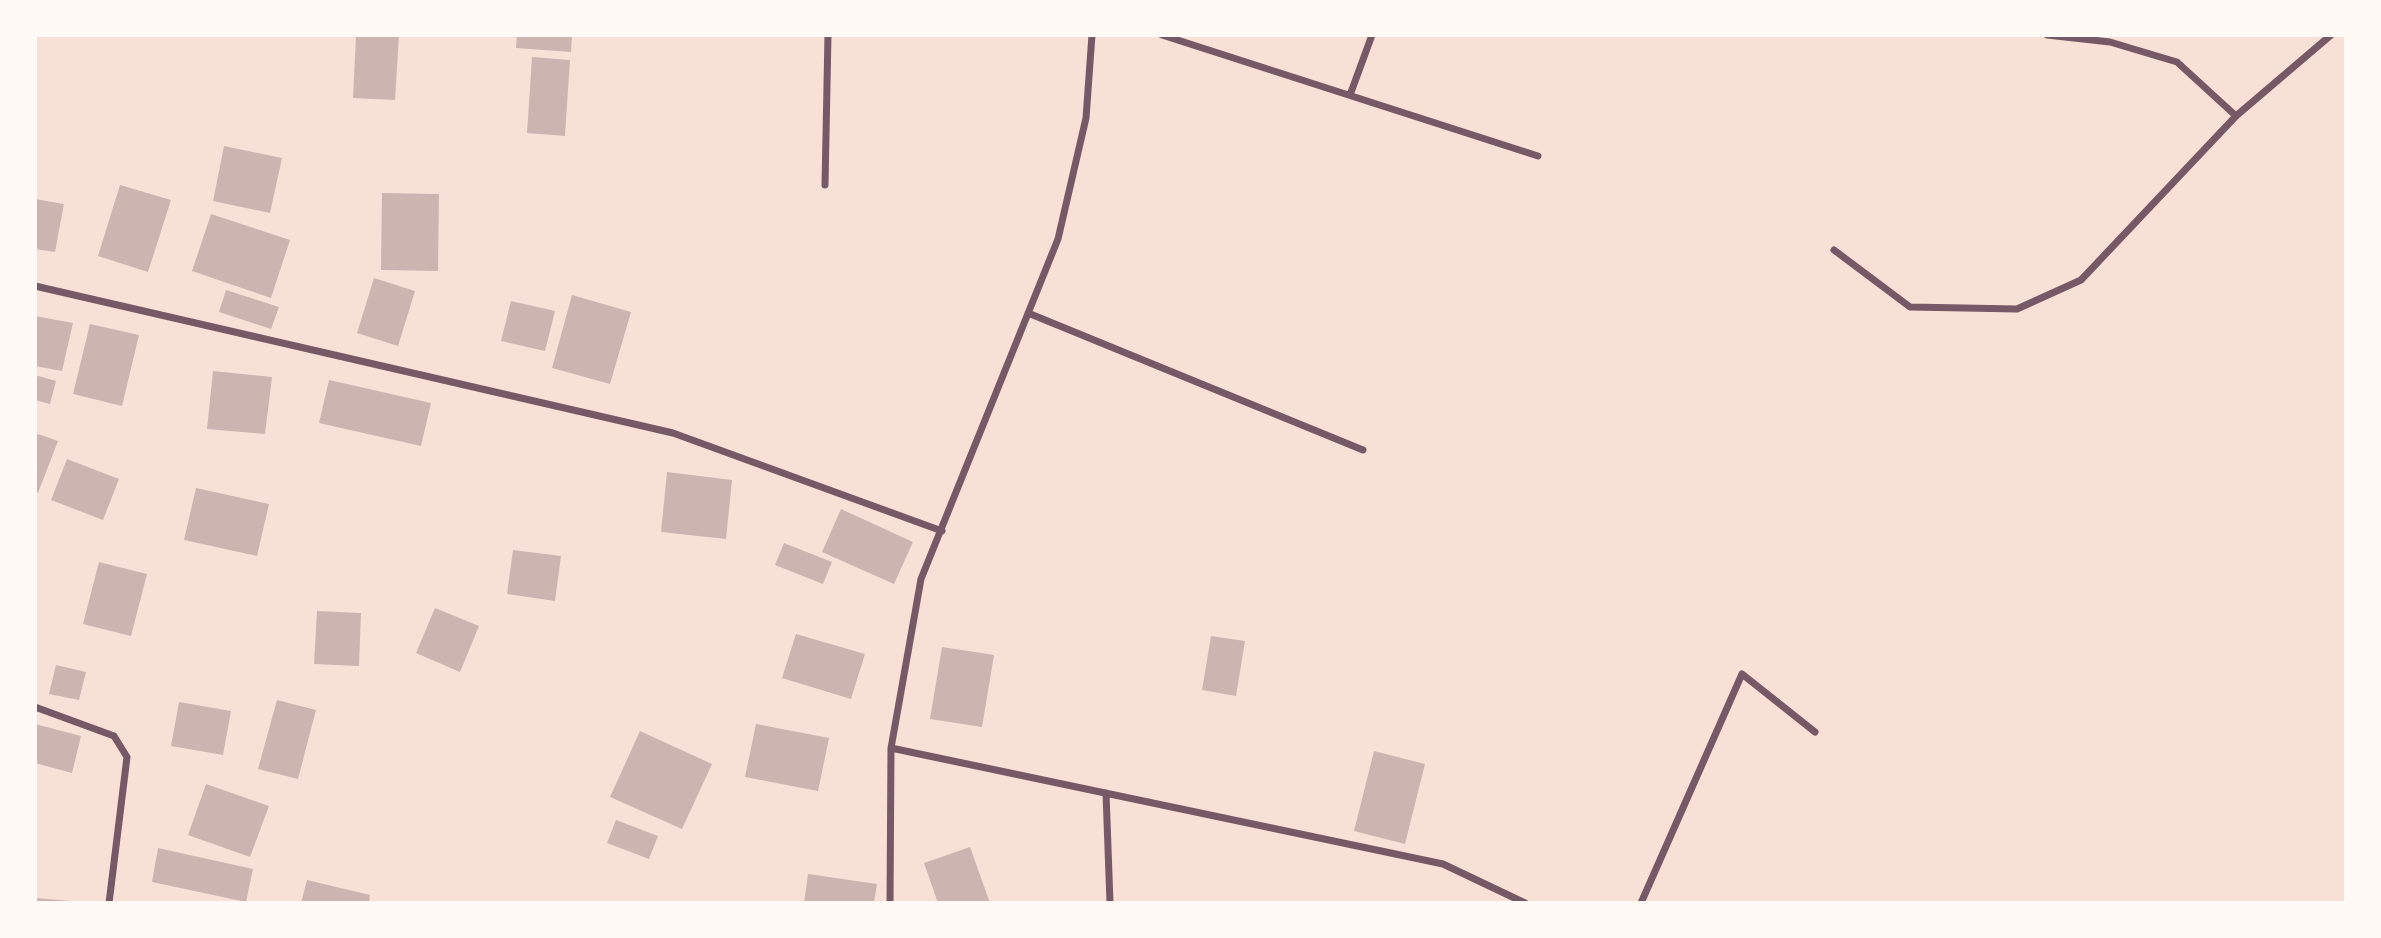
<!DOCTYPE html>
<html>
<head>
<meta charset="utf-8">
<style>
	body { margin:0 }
	#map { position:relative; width:2381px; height:938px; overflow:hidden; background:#f7e1d7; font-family:Signika,sans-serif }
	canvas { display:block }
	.frame { position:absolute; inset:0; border:37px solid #fffaf5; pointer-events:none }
</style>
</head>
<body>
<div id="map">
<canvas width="2381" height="938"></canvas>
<div class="frame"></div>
</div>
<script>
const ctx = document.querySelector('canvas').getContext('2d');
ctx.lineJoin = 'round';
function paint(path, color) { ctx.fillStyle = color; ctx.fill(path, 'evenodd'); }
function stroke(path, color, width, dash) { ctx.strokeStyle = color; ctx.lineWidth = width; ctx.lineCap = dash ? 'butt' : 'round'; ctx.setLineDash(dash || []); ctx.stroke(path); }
const building = new Path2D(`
	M 356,35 L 399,35 L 395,100 L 353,98 Z
	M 517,35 L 572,35 L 571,52 L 516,48 Z
	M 532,57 L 570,60 L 565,136 L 527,133 Z
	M 224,146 L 282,158 L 270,213 L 213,201 Z
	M 120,185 L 171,200 L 148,272 L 98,256 Z
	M 382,193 L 439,194 L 438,271 L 381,270 Z
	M 35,199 L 64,204 L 55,252 L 35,249 Z
	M 211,214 L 290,240 L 271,298 L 192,271 Z
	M 374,278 L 415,291 L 398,346 L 357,333 Z
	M 226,290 L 279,307 L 271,329 L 219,312 Z
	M 572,295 L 631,312 L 610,384 L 552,368 Z
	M 511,301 L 555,311 L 545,351 L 501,341 Z
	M 35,316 L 73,323 L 62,371 L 35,366 Z
	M 90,324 L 139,335 L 122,406 L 73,394 Z
	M 213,371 L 272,377 L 265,434 L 207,429 Z
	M 35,375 L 56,381 L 50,404 L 35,400 Z
	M 329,380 L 431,403 L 421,446 L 319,423 Z
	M 35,433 L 58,441 L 38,493 L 35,491 Z
	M 67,459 L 119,479 L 103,520 L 51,500 Z
	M 667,472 L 732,480 L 726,539 L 661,532 Z
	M 196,488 L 269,504 L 257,556 L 184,540 Z
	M 841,509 L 913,542 L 894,584 L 822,552 Z
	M 784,543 L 832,562 L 823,584 L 775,565 Z
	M 513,550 L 561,556 L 555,601 L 507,594 Z
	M 99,562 L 147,574 L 131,636 L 83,624 Z
	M 435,608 L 479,626 L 460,672 L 416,653 Z
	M 317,611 L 361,613 L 359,666 L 314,664 Z
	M 796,634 L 865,654 L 851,699 L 782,678 Z
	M 1211,636 L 1245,641 L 1236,696 L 1202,690 Z
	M 942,647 L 994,655 L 982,727 L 930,719 Z
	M 56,665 L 86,672 L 79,700 L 49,694 Z
	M 277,700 L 316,710 L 298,779 L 258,769 Z
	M 179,702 L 231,711 L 223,755 L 171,746 Z
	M 35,724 L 81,736 L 72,773 L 35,763 Z
	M 756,724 L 829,738 L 818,791 L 745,777 Z
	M 640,731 L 712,764 L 682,829 L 610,797 Z
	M 1374,751 L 1425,764 L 1405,844 L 1354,831 Z
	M 206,784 L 269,806 L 250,857 L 188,835 Z
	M 616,820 L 658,836 L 649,859 L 607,843 Z
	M 970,847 L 990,903 L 938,903 L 924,863 Z
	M 158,848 L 253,869 L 246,902 L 152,882 Z
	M 808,874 L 877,884 L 874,903 L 804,903 Z
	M 307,880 L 370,895 L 369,903 L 301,903 Z
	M 35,898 L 71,901 L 70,903 L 35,903 Z`);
const minor = new Path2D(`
	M 1162,35 L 1538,156
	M 2047,35 L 2110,42 L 2177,62 L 2236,116
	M 1350,95 L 1372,35
	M 825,185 L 828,35
	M 1834,250 L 1910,307 L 2017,309 L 2081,280 L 2236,116 L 2331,35
	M 35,286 L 673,433 L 942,531
	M 1028,313 L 1363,450
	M 35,707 L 114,736 L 127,757 L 109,903
	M 891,748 L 1443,864 L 1525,903
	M 1106,793 L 1110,903
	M 890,903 L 891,748 L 921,579 L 1058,239 L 1086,118 L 1092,35
	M 1641,903 L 1742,674 L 1815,732`);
paint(building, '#ccb4b1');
stroke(minor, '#755966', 7);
</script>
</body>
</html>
